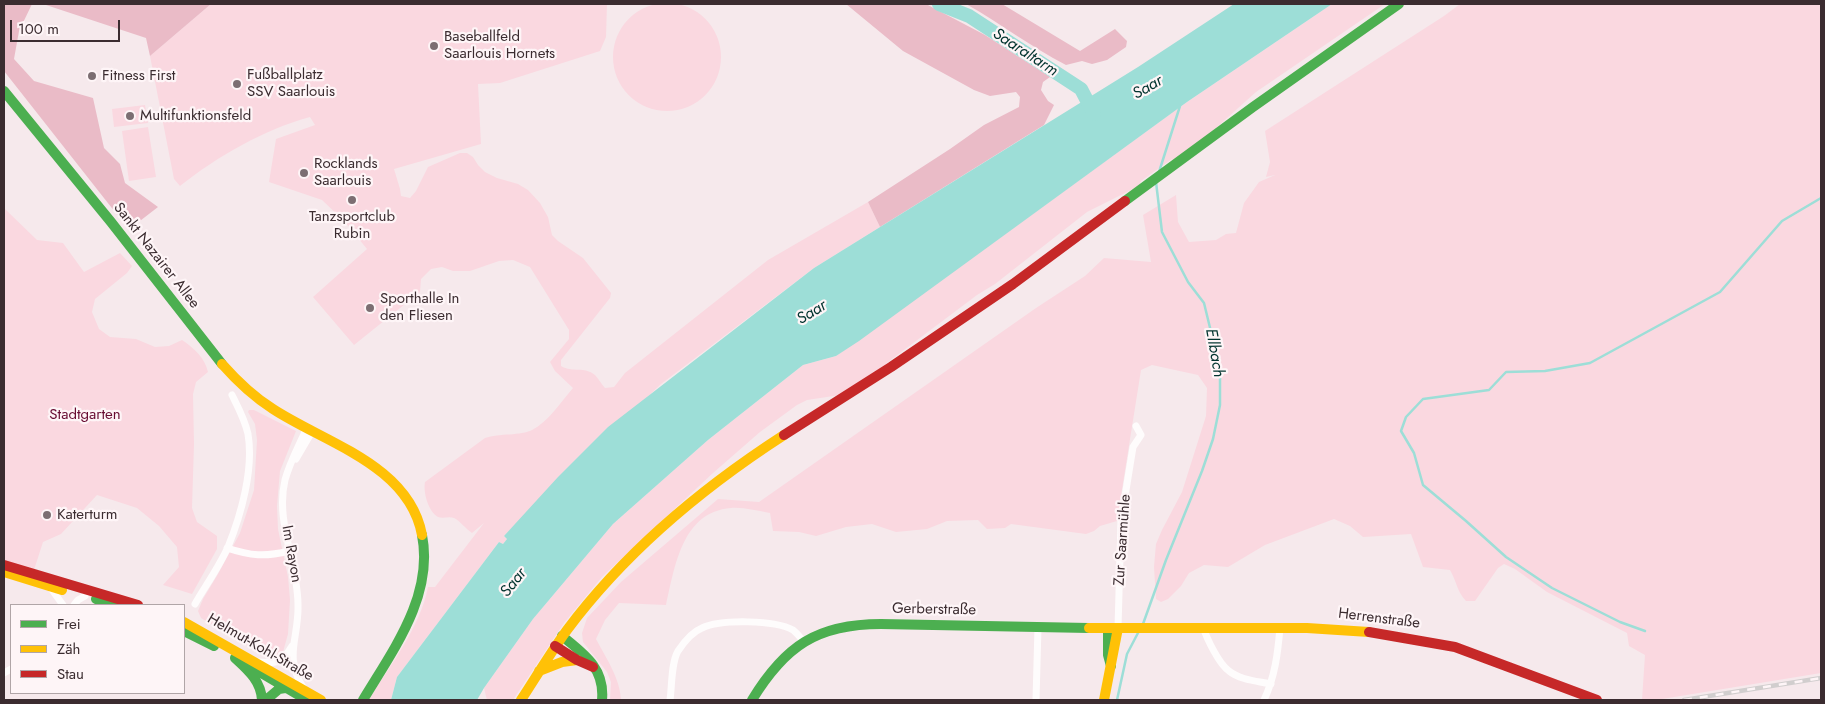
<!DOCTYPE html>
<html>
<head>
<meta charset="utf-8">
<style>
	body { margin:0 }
	#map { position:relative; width:1825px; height:704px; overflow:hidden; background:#f6e9ec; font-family:Jost,sans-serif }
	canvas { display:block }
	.frame { position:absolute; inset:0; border:5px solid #3b2c30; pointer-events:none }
	.legend { position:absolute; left:10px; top:604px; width:175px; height:90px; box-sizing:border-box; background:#fef5f7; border:1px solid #b0a5a7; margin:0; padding:6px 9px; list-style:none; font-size:15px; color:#3b2c30 }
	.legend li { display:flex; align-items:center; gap:10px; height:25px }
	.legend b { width:25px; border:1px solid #b0a5a7 }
	.scale { position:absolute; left:10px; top:20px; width:110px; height:22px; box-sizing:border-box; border:2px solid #3b2c30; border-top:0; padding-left:6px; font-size:15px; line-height:18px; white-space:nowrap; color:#3b2c30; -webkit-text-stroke:4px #fef5f7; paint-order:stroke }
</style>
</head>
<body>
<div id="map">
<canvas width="1825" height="704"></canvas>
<div class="frame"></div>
<ul class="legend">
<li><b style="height:6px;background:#4caf50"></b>Frei</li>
<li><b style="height:6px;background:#ffc107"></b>Zäh</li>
<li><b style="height:6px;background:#c62828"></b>Stau</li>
</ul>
<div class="scale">100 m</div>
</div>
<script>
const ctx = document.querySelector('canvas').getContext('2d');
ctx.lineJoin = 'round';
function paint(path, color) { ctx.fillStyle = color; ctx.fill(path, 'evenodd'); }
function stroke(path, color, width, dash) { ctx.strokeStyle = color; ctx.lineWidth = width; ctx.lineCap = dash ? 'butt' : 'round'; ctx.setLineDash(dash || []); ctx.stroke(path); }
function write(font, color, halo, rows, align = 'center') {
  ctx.font = font + ' Jost,sans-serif'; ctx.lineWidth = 4.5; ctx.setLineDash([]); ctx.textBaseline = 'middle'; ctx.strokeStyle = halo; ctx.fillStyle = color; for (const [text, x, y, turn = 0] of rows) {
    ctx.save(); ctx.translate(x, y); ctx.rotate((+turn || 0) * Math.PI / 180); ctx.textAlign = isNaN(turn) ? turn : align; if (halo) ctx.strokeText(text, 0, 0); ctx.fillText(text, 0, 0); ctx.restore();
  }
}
const green = new Path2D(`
	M613 57a54 54 0 1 1 108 0a54 54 0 1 1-108 0Z
	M 211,4 L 607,4 L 606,37 L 600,51 L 500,83 L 478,84 L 481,144 L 394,169 L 400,189 L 401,196 L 410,198 L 416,191 L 428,167 L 460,153 L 467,153 L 473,157 L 478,165 L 485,172 L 497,178 L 518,184 L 528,190 L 540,203 L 548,217 L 552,235 L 558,241 L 583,258 L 611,293 L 610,298 L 561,360 L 561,366 C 573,373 584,366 595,375 C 599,379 601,384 605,388 L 614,387 L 625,373 L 768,260 L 868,202 L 880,227 L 814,268 L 661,384 L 504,536 L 507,539 L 503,544 L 499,542 L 397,677 L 391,700 L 369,700 C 390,665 420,628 428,587 L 435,587 L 484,523 L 472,533 C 466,529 460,521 454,518 C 449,516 443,519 438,517 C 428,511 423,492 425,482 L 485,438 C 499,433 521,436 532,430 C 548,422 561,402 573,388 L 555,371 L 550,362 L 569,339 L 569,330 L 530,267 L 513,260 L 499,261 L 470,271 L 453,271 L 442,267 L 431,269 L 421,279 L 420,292 L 354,345 L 313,297 L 367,249 L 345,222 L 322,200 L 269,182 L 276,139 L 315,125 L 310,117 C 263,130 218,156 180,186 L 174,179 L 150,56 Z
	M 1332,4 L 1385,4 L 1256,92 L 1207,136 L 1174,161 L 1172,159 L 1141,181 L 1139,186 L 1087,212 L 995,284 L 977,295 L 892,359 L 859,386 L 840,395 L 807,400 L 797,405 L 760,432 L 713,473 L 602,577 L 564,623 L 513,700 L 487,700 L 484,688 L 533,619 L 613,524 L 708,440 L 803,365 L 836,356 L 1187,102 Z
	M 1460,4 L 1821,4 L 1821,673 L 1656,700 L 1642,700 L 1645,655 L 1629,646 L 1627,633 L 1547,592 L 1515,569 L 1504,564 L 1498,568 L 1475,601 L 1466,601 C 1457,592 1457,582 1450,570 L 1423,567 L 1411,534 L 1363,537 L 1350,526 L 1334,519 L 1265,545 L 1228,567 L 1204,565 L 1189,573 L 1181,586 L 1168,599 L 1161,602 L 1156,599 L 1154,567 L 1156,544 L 1162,530 L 1182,492 L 1206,416 L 1207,388 L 1198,375 L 1152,365 L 1141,370 L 1117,521 L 1100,526 L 1094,531 L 1086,534 L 1011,524 L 1005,528 L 987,529 L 978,520 L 947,521 L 927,529 L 896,532 L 872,524 L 846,527 L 816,536 L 799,532 L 773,531 L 770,513 C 758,511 743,507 731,508 C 682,512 675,566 666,605 L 619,603 L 605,620 L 596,639 C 606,658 620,678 621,700 L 610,700 L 611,682 L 607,672 L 583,642 L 582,633 L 587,618 L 621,582 L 718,499 L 759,502 L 1036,308 L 1085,276 L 1104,258 L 1151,262 L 1143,215 L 1176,195 L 1178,222 L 1189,242 L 1216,240 L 1226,234 L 1236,233 L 1244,203 L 1259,182 L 1275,175 L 1266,177 L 1270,162 L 1265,131 L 1444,16 Z
	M 145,105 L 148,123 L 114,127 L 112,109 Z
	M 148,127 L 156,177 L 129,181 L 122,131 Z
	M 4,208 L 37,240 L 63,243 L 84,272 L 120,253 L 132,266 L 127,273 L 95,299 L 92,312 L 99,329 L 110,337 L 136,339 L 155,347 L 169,346 L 182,340 C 194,348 205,358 208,372 L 196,382 L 193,394 L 194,444 L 192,508 L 197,522 L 217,536 L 217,549 L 192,594 L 163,585 L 179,567 L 177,547 L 159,526 L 137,508 L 97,495 L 61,534 L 43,542 L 34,570 L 4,562 Z
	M 249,410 L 254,410 L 296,431 L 280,471 L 277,506 L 278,529 L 288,577 L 290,600 L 288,634 L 283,652 L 277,657 L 269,658 L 201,618 L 198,611 L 203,599 L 218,574 L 240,533 L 254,490 L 257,440 L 255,424 L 248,412 Z`);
const forest = new Path2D(`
	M 4,4 L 32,4 L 19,31 L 14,59 L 34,81 L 93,98 L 104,148 L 120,164 L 125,183 L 158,207 L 136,224 L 126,226 L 4,71 Z
	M 43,4 L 211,4 L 150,56 L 146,38 Z
	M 846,4 L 926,4 L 985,35 L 1050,77 L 1043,82 L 1041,90 L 1048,101 L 1054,105 L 1044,125 L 880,227 L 868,202 L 950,149 L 984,125 L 1019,107 L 1020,97 L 1016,92 L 990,96 L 974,90 L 903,51 Z
	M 966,4 L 1002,4 L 1080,51 L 1115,29 L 1127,41 L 1126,47 L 1107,60 L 1092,64 L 1082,61 L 1066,65 C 1031,47 1000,23 966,4 Z`);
const water = new Path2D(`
	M 1234,4 L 1332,4 L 1187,102 L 859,341 L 836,356 L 803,365 L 708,440 L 613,524 L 533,619 L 484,688 L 477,700 L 391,700 L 397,677 L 499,542 L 503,544 L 507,539 L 504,536 L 558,477 L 608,427 L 814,268 L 1138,67 Z`);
const stream = new Path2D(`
	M 1159,172 L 1180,106
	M 1143,624 L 1166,560 L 1202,471 L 1213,439 L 1220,405 L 1220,369 L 1204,303 L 1188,282 L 1162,232 L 1156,182
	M 1645,631 L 1620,622 L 1552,588 L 1506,557 L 1466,521 L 1423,485 L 1414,453 L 1401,431 L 1406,417 L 1423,399 L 1489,390 L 1506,372 L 1545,371 L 1590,363 L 1720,292 L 1782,221 L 1821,198
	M 1117,700 L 1127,654 L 1139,631`);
const river = new Path2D(`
	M 939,4 L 969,16 L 1081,89 L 1094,114`);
const street = new Path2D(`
	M 296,459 L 313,430
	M 227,548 C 251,556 265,557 289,551
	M 50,587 L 63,605
	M 195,604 C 206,585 219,567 228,547 C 241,515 254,469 248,434 C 245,420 238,407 232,395
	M 74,605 L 78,600 L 85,596
	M 1203,627 C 1207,639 1219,664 1229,671 C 1240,680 1257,681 1271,684
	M 1118,628 L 1121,521 L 1133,447 L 1141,435 L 1136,426
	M 259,662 C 278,664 282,663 292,646
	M 4,673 L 11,669
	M 304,689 C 283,656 299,639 298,605 C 298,563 275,522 285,480 C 290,461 300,444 307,427
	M 670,700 C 672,687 671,663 678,651 C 684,642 692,632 702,628 C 721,619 775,620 793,630 C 797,633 800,637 803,641
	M 1036,700 L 1038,627
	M 1264,700 C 1275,677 1278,652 1280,627`);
const fast = new Path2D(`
	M 4,91 L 111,222 L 222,364
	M 1125,201 L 1253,107 L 1399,4
	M 96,599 L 114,605
	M 1108,628 L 1108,655 L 1111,666
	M 184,631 L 214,646
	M 562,636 C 584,654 605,668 602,700
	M 235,658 C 248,670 261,681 262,700
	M 246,664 L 307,700
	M 266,700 L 279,689 L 285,688
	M 363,700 C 393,650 434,596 422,535
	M 752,700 C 785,646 817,624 881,624 L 1089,628`);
const slow = new Path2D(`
	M 222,364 C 237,381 254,397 273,409 C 325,443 409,465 422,535
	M 4,572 L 62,590
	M 184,622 L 321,700
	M 1089,628 L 1307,628 L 1369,632
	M 539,671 L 562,662 L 577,660
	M 521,700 C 536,677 551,652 567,630 C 626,551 702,488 784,435
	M 1104,700 L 1118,628`);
const jam = new Path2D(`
	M 784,435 L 891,367 L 1013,284 L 1125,201
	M 4,565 L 138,605
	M 1369,632 L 1455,647 L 1597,700
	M 555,646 L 577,660 L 593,667`);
const rail = new Path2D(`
	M 1684,700 L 1821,678`);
const markers = [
	[434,46,5,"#7c6e72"],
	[92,76,5,"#7c6e72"],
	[237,84,5,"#7c6e72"],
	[130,116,5,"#7c6e72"],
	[304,173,5,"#7c6e72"],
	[352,200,5,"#7c6e72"],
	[370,308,5,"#7c6e72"],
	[47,515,5,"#7c6e72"]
];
const poiNames = [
	["Baseballfeld",444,37],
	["Saarlouis Hornets",444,54],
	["Fußballplatz",247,75],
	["SSV Saarlouis",247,92],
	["Fitness First",102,76],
	["Multifunktionsfeld",140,116],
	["Rocklands",314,164],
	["Saarlouis",314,181],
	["Tanzsportclub",352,217,"center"],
	["Rubin",352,234,"center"],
	["Sporthalle In",380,299],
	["den Fliesen",380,316],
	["Katerturm",57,515]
];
const streetNames = [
	["Sankt Nazairer Allee",156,256,52],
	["Zur Saarmühle",1123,540,-86],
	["Im Rayon",291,554,80],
	["Gerberstraße",934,610,1],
	["Herrenstraße",1379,619,7],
	["Helmut-Kohl-Straße",260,648,30]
];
const parkNames = [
	["Stadtgarten",85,415]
];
const waterNames = [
	["Saaraltarm",1025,53,33],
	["Saar",1148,88,-30],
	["Saar",812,313,-32],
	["Ellbach",1214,353,80],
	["Saar",514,583,-52]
];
paint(green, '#fad8e0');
paint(forest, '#eabbc7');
paint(water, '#9dded7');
stroke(stream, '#9dded7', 2.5);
stroke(river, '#9dded7', 14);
stroke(street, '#fefcfc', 7);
stroke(fast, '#4caf50', 10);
stroke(slow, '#ffc107', 10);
stroke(jam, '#c62828', 10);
stroke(rail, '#d1cece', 4.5);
stroke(rail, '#fef5f7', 2.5, [8]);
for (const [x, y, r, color] of markers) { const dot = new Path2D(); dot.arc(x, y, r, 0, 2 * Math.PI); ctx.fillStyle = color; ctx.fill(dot); stroke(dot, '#fef5f7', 2); }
write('15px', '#3b2c30', '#fef5f7', poiNames, 'left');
write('15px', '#3b2c30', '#fef5f7', streetNames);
write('15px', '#670c32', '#fef5f7', parkNames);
write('italic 16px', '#00332e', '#fef5f7', waterNames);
</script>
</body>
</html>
